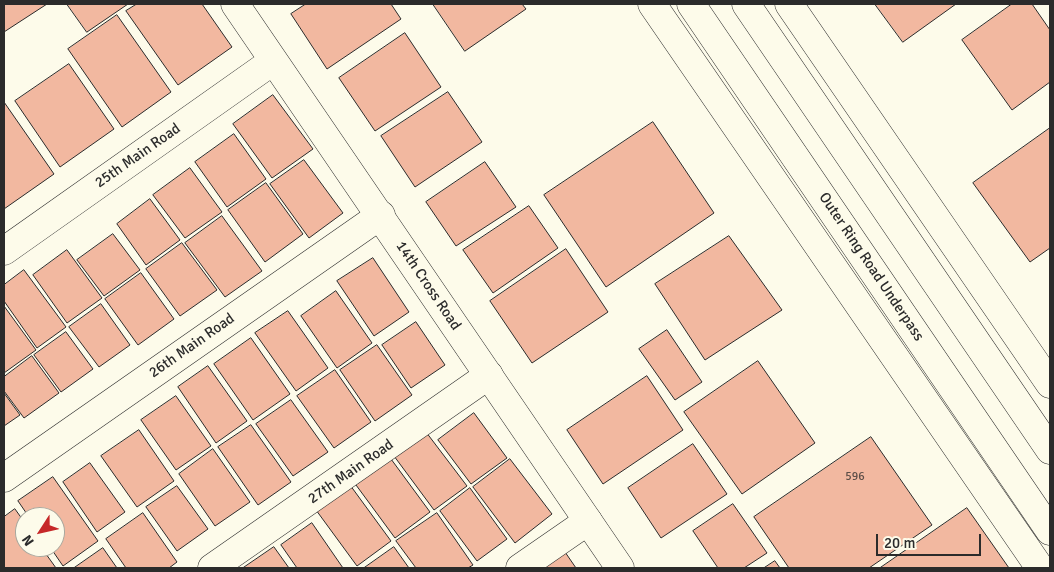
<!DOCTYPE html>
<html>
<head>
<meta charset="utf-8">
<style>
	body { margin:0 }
	#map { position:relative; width:1054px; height:572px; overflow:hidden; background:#fdfbea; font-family:Signika,sans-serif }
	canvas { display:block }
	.frame { position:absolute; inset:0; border:5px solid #2b2b2b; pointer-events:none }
	.north { position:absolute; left:15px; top:507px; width:50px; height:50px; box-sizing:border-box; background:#fdfbea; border:1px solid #a9a89e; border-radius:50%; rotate:235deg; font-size:14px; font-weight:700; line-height:20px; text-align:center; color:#2b2b2b }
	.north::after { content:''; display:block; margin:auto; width:18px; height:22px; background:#c62828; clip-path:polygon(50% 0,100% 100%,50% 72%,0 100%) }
	.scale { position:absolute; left:876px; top:534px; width:105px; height:22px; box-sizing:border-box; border:2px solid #2b2b2b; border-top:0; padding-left:6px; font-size:15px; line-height:18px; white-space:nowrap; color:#2b2b2b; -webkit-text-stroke:4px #fdfbea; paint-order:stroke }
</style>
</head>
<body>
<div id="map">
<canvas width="1054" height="572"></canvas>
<div class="frame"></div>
<div class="north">N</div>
<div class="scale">20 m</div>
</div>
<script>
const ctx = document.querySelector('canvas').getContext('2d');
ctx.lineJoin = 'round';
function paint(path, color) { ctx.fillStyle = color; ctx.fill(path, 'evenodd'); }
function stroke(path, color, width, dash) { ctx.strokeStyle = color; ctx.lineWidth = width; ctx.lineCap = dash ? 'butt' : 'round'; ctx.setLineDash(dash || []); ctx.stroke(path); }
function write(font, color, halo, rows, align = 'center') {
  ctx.font = font + ' Signika,sans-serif'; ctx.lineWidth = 4; ctx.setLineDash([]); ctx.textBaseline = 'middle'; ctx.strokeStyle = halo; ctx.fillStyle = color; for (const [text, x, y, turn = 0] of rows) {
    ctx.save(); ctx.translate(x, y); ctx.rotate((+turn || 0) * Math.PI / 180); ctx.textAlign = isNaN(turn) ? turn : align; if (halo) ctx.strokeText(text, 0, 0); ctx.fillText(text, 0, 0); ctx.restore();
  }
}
const building = new Path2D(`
	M 4,4 L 47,4 L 4,32 Z
	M 67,4 L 128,4 L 87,32 Z
	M 137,4 L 202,4 L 232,47 L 178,85 L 126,11 Z
	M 306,4 L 391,4 L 401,19 L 327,69 L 291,14 Z
	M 433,4 L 522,4 L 526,9 L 465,51 Z
	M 875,4 L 956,4 L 903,42 Z
	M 1012,4 L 1032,4 L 1050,30 L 1050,82 L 1012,110 L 962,40 Z
	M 117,15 L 171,92 L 122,127 L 68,49 Z
	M 405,33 L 441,87 L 375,131 L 339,78 Z
	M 69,64 L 114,129 L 60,167 L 15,101 Z
	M 448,92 L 482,142 L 415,187 L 381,136 Z
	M 273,95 L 313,149 L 272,178 L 233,124 Z
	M 4,102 L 54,174 L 4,209 Z
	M 653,122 L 714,213 L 606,287 L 544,195 Z
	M 1050,128 L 1050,248 L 1030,262 L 973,183 Z
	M 234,134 L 266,179 L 227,207 L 195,162 Z
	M 304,160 L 343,213 L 309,238 L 270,184 Z
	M 485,162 L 516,207 L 456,246 L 426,202 Z
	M 190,168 L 222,212 L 185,238 L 153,195 Z
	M 266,183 L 303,234 L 265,262 L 228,210 Z
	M 150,199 L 180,240 L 146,265 L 117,224 Z
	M 529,206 L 558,248 L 493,293 L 463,250 Z
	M 222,216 L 262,271 L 225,297 L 185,243 Z
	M 113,234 L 140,270 L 104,296 L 77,260 Z
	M 729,236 L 782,310 L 705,360 L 655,284 Z
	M 182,243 L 217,290 L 180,316 L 146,269 Z
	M 566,249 L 608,312 L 532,363 L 490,301 Z
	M 67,250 L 102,298 L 67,323 L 33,275 Z
	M 373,258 L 409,312 L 374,336 L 337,281 Z
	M 24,270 L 66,327 L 37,348 L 4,301 L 4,285 Z
	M 141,273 L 174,319 L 138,345 L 105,299 Z
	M 336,291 L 372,343 L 337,368 L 301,316 Z
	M 101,304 L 130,345 L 99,367 L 69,327 Z
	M 4,306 L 36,350 L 4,373 Z
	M 288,311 L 328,368 L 296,391 L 255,333 Z
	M 416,322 L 445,365 L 411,388 L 382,345 Z
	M 667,330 L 702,382 L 675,400 L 639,349 Z
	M 66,332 L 93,369 L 61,392 L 34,355 Z
	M 251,338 L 290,394 L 253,420 L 214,364 Z
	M 377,345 L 412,395 L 375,421 L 340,370 Z
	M 32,356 L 59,393 L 24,418 L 4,391 L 4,377 Z
	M 758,361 L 815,443 L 742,494 L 684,412 Z
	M 208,366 L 247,421 L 216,443 L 178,387 Z
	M 335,370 L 371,422 L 334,448 L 297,396 Z
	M 647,376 L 683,430 L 603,484 L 567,430 Z
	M 4,393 L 20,415 L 4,426 Z
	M 176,396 L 211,446 L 176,470 L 141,420 Z
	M 291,400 L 328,452 L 293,476 L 256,424 Z
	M 474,413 L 507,458 L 471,484 L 438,440 Z
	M 251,425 L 291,482 L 258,505 L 218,447 Z
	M 139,430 L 174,481 L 137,507 L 101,456 Z
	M 426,432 L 467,486 L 434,510 L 394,456 Z
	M 871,437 L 932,525 L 869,568 L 789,568 L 754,517 Z
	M 693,444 L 727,494 L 661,538 L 628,488 Z
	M 213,449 L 250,502 L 215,526 L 179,474 Z
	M 391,459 L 430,512 L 395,538 L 356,485 Z
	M 510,459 L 552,514 L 515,543 L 473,487 Z
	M 90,463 L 125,512 L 97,532 L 63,482 Z
	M 53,477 L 98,541 L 63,566 L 50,547 L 55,547 L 55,517 L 29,517 L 18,501 Z
	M 350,485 L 391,541 L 357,566 L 316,510 Z
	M 177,486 L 208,529 L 177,551 L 146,507 Z
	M 470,488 L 507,539 L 477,561 L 440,511 Z
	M 733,504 L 767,553 L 744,568 L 718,568 L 693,531 Z
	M 967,508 L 1009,568 L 880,568 Z
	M 15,509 L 25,523 L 25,547 L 41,547 L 56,568 L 4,568 L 4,517 Z
	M 143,513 L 177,562 L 169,568 L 126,568 L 106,539 Z
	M 437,513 L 473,565 L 468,568 L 416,568 L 396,541 Z
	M 312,523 L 343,568 L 297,568 L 281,545 Z
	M 274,547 L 289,568 L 243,568 Z
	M 394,547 L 409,568 L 364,568 Z
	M 103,548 L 117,568 L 74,568 Z
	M 565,552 L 576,568 L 542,568 Z
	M 775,561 L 780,568 L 764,568 Z`);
const street = new Path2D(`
	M 4,478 L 381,215
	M 212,568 L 489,375
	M 520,568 L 588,521`);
const secondary = new Path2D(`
	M 235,4 L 620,568
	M 4,251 L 273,61`);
const highway = new Path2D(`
	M 652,4 L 1040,568
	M 691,4 L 1050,531
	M 746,4 L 1050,450
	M 789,4 L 1050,384`);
const numberNames = [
	["596",855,477]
];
const streetNames = [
	["25th Main Road",138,156,-35],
	["Outer Ring Road Underpass",871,267,56],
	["14th Cross Road",428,286,56],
	["26th Main Road",192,346,-35],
	["27th Main Road",351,472,-35]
];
paint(building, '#f2b8a0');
stroke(building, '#2b2b2b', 1);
stroke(street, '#2b2b2b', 29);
stroke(secondary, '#2b2b2b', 29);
stroke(highway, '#2b2b2b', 29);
stroke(street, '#fdfbea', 28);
stroke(secondary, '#fdfbea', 28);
stroke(highway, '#fdfbea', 28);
write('12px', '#5d4e48', null, numberNames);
write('15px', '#2b2b2b', '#fdfbea', streetNames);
</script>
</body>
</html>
